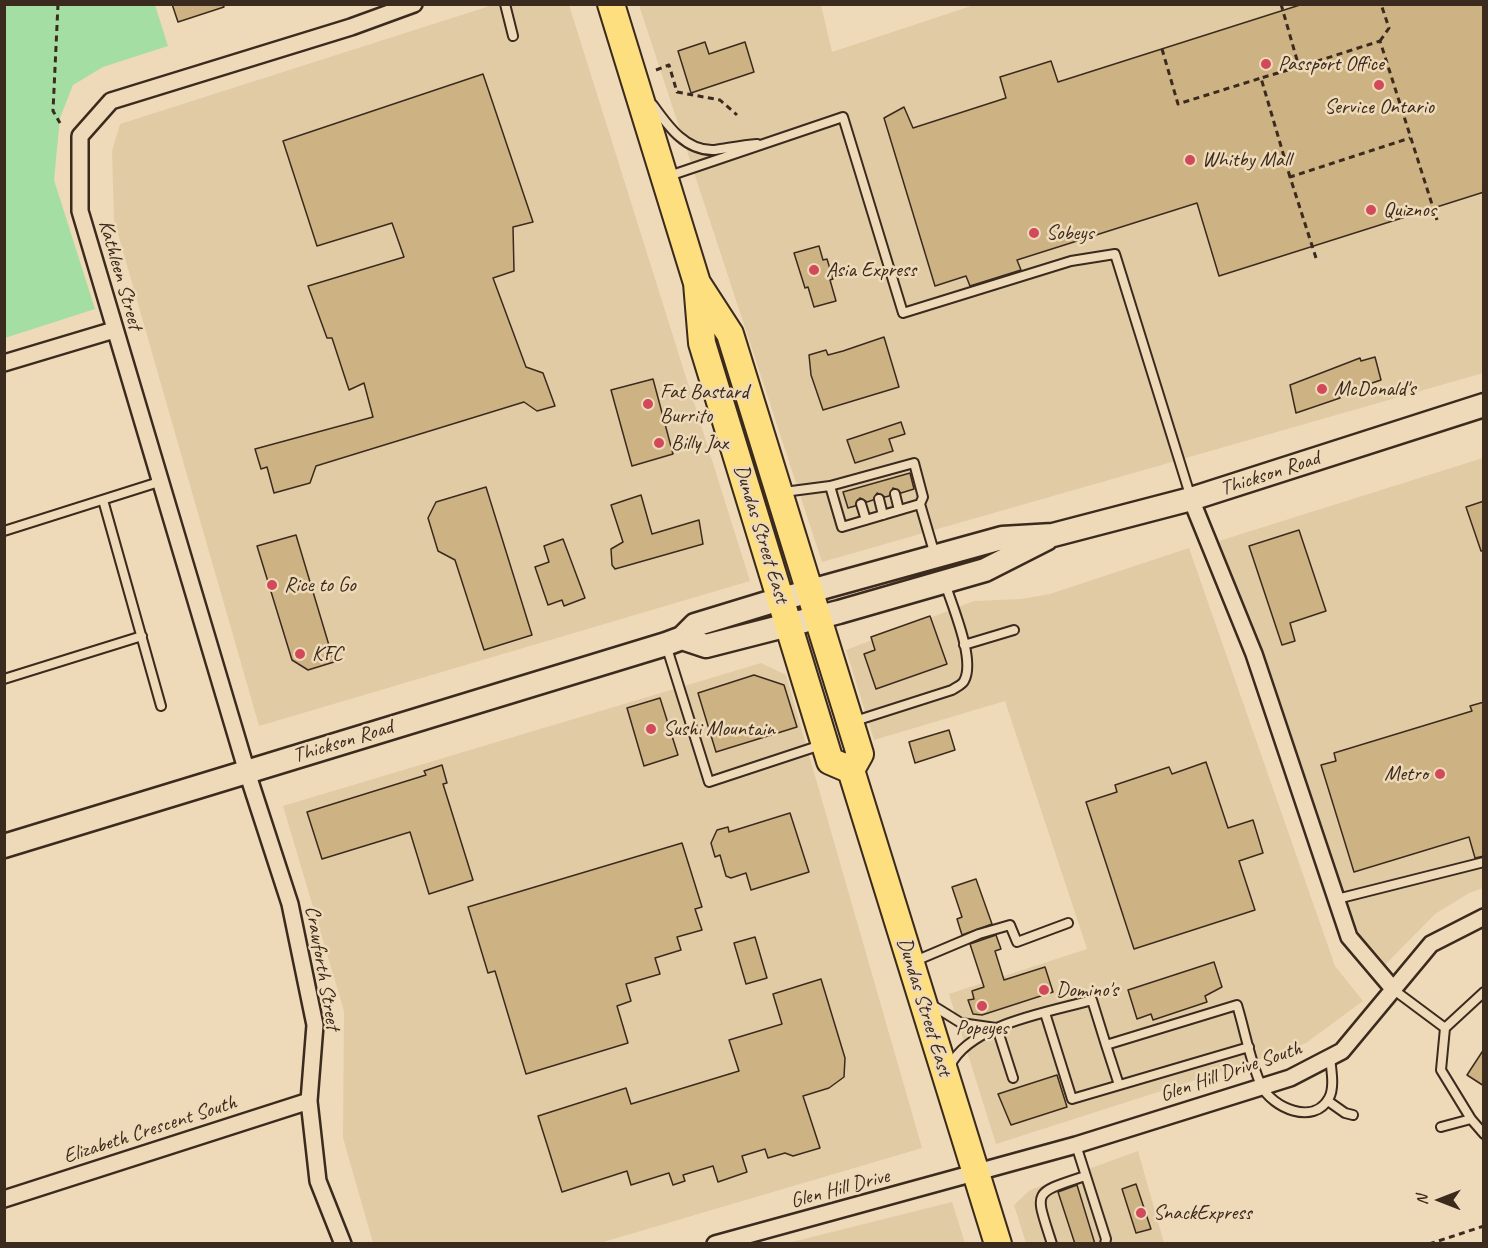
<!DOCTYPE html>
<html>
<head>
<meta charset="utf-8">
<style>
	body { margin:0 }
	#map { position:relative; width:1488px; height:1248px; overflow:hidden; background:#eedab8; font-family:Caveat,sans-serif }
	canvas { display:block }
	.frame { position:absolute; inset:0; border:6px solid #3b2a1e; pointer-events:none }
	.north { position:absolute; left:1410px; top:1170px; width:60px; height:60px; -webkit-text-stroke:4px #eedab8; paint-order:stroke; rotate:270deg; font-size:16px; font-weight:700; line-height:24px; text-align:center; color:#3b2a1e }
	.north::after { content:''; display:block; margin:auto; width:21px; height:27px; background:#3b2a1e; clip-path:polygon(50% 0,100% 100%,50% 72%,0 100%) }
</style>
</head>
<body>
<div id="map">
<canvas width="1488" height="1248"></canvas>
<div class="frame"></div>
<div class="north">N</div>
</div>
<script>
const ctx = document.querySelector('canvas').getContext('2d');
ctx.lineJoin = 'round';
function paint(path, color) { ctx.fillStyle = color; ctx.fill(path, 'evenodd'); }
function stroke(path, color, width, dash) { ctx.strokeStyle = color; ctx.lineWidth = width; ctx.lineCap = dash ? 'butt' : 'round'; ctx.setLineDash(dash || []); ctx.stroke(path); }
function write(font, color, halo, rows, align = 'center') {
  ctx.font = font + ' Caveat,sans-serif'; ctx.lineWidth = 5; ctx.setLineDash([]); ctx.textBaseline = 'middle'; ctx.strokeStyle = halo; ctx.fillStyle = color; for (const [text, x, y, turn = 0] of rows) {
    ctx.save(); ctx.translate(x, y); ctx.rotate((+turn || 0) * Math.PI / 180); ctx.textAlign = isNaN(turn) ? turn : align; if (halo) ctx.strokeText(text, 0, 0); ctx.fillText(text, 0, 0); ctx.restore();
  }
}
const built = new Path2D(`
	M 493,5 L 569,5 L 750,581 L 259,726 L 114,220 L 112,151 L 120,124 Z
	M 639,5 L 821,5 L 832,52 L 974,5 L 1483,5 L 1483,373 L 822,562 Z
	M 1483,458 L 1483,888 L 1469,893 L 1435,914 L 1381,969 L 1362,942 L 1219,541 Z
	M 1189,548 L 1335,966 L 1363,1001 L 1306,1043 L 1283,1052 L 996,1144 L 949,994 L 1087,949 L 1005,701 L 874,740 L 846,650 L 974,601 L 1021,599 L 1050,594 Z
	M 761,663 L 786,675 L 922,1148 L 600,1243 L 373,1243 L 343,1138 L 344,1011 L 283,806 Z
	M 1138,1151 L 1164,1243 L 1026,1243 L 1014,1205 L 1030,1190 Z
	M 952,1202 L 965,1243 L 788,1243 Z`);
const green = new Path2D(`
	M 5,4 L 155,5 L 168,46 L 103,67 L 73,85 L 60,118 L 54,180 L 95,309 L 5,338 Z`);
const building = new Path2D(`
	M 172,4 L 223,4 L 224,7 L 178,22 Z
	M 1303,4 L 1484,4 L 1484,192 L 1219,276 L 1197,203 L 1017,260 L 1021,270 L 970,286 L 966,276 L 935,286 L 884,118 L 904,107 L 913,128 L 1006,98 L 1000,77 L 1051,61 L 1058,82 Z
	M 705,42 L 709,54 L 745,42 L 754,72 L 691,93 L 678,51 Z
	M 483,74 L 533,222 L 513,227 L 514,271 L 493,278 L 526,367 L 543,373 L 555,406 L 537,411 L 524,402 L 316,466 L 310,483 L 274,493 L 267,467 L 261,469 L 255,449 L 373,417 L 364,383 L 349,390 L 332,338 L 327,338 L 308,286 L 404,257 L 392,223 L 317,246 L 283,141 Z
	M 819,246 L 823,260 L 827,259 L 833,279 L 830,280 L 836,301 L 814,307 L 808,287 L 805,288 L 794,253 Z
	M 884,337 L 899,387 L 823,410 L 811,375 L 809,355 L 826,350 L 828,355 L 843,351 Z
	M 1375,357 L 1381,380 L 1339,394 L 1340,398 L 1296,413 L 1290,385 L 1360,358 L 1361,361 Z
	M 653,379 L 673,454 L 632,466 L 611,390 Z
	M 901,422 L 905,434 L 889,439 L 893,451 L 855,463 L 847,440 Z
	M 910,473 L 914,489 L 901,493 L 893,488 L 889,496 L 885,497 L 877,493 L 873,500 L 867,502 L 860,498 L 855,506 L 848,508 L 843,492 Z
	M 486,487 L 532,635 L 484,650 L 455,560 L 438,551 L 428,518 L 436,502 Z
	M 641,495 L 652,534 L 699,520 L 703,544 L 615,569 L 612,565 L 611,549 L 623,542 L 611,505 Z
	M 1484,501 L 1484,551 L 1481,551 L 1466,507 Z
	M 1299,530 L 1326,611 L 1290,623 L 1295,641 L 1282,645 L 1249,546 Z
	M 296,535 L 334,662 L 308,670 L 292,660 L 257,546 Z
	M 563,539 L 585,598 L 564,606 L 562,600 L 548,605 L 535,567 L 549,562 L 544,546 Z
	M 930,616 L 947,664 L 876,689 L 864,654 L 875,650 L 871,637 Z
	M 754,675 L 784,685 L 797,727 L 716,752 L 698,693 Z
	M 660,698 L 678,755 L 644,766 L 627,708 Z
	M 1484,702 L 1484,856 L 1475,858 L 1469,837 L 1354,872 L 1321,765 L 1336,761 L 1334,753 L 1472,711 L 1470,706 Z
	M 949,730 L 955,750 L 915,763 L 909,742 Z
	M 1206,762 L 1228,828 L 1253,820 L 1263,853 L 1239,861 L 1255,910 L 1134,949 L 1086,802 L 1117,792 L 1115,785 L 1169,767 L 1172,774 Z
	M 442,765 L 447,783 L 443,784 L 473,880 L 429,894 L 410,832 L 322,859 L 307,812 L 426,775 L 424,771 Z
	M 790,813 L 809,872 L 751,890 L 746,873 L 731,878 L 726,876 L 720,855 L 715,857 L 711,843 L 717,830 L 728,827 L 729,832 Z
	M 682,843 L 702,907 L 695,909 L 702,930 L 677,937 L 681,950 L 655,958 L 660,974 L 626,984 L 631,1001 L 617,1006 L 628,1043 L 526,1074 L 495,971 L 488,973 L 468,907 Z
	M 976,879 L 992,924 L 962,935 L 957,919 L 962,917 L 952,887 Z
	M 996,935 L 1001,949 L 995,951 L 1004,980 L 1045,967 L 1053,992 L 982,1015 L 973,1014 L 968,1000 L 974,999 L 972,991 L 984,987 L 970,944 Z
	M 755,937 L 767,978 L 746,984 L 734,943 Z
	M 1214,962 L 1222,987 L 1205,996 L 1207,1002 L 1153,1020 L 1151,1014 L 1137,1019 L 1128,990 Z
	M 821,979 L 845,1058 L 844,1077 L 829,1088 L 803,1096 L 820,1148 L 793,1156 L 785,1153 L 768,1158 L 765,1149 L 742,1156 L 747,1172 L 718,1182 L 713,1166 L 683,1175 L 685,1181 L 673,1185 L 669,1173 L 631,1185 L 627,1171 L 562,1192 L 538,1116 L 626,1088 L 631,1104 L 739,1071 L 729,1040 L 782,1024 L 773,994 Z
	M 1484,1049 L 1484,1086 L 1467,1075 Z
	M 1057,1075 L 1067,1107 L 1011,1125 L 998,1094 Z
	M 1136,1184 L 1151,1229 L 1136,1233 L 1122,1189 Z
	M 1077,1185 L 1095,1244 L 1075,1244 L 1058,1192 Z`);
const path = new Path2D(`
	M 58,4 L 53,111 L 60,123
	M 1281,4 L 1299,67 L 1380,41 L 1437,220
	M 1380,41 L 1389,28 L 1381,4
	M 1162,49 L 1178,104 L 1261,78
	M 656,70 L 669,65 L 677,92 L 720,100 L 737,115
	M 1290,177 L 1261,78 L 1298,67
	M 1316,258 L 1290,177 L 1410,138
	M 1429,1244 L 1484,1226`);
const service = new Path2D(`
	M 505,4 L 513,36
	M 653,105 C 668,126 686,152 715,150 C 729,148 742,145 757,144
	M 669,176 L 843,117 L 903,313 L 1071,261 L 1115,254 L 1191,498
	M 784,492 L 830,486
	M 895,494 L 899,510
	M 879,499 L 883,515
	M 103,500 L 161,706
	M 861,504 L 866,520
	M 920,504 L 923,497 L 914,463 L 830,486 L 842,527 L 920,504 L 935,555
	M 4,531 L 162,481
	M 666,645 L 709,782 L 821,745
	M 964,645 L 1014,630
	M 4,679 L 142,636
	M 855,721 L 952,690 C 956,687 962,685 964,681 C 976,660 952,606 945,583
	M 1337,899 L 1484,862
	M 915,961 L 979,934 L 1010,925 L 1017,942 L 1068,923
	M 1394,990 L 1445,1028
	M 1484,992 L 1445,1028 L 1441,1070 L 1471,1119 L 1484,1134
	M 932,1005 L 961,1023 L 996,1028
	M 1045,1013 L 1072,1099 L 1249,1047
	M 997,1028 L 1013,1078
	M 1106,1045 L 1119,1085
	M 950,1066 C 970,1024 1050,1012 1092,1000 L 1106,1045 L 1237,1005 C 1245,1031 1250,1061 1261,1085 C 1272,1108 1314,1126 1329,1098 C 1335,1087 1331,1069 1330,1057
	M 1328,1101 L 1345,1113 L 1353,1115
	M 1441,1127 L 1471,1119
	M 1076,1145 L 1106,1239 L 1105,1244
	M 1052,1244 C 1035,1190 1031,1194 1085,1176`);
const minor = new Path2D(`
	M 4,363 L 114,330
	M 1191,499 L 1254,654 L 1349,937 L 1394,990
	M 4,1199 L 309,1101
	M 343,1244 L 318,1181 L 309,1101 L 315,1025 L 290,904 L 247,772 L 80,211 L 80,136 L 111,101 L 351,27 L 414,4
	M 715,1244 L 1076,1145 L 1290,1078 L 1342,1051 L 1431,944 L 1484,917`);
const secondary = new Path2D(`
	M 682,638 L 706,646 L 839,612 L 985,570 L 1046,539
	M 4,846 L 666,644 L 682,638 L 695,625 L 767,603 L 1002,538 L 1053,535 L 1191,499 L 1484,405`);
const primary = new Path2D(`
	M 611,4 L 697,283 L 702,343 L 830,761 L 851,770
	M 697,283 L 730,334 L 860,754 L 851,770 L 998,1244`);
const markers = [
	[1266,64,6,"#d1495b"],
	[1379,85,6,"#d1495b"],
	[1190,160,6,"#d1495b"],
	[1371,210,6,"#d1495b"],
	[1034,233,6,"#d1495b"],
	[814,270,6,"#d1495b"],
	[1322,389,6,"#d1495b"],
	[648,404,6,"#d1495b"],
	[659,443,6,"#d1495b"],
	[272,585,6,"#d1495b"],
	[300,654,6,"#d1495b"],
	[651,729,6,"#d1495b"],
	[1440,774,6,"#d1495b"],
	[1044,990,6,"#d1495b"],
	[982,1006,6,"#d1495b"],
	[1141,1213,6,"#d1495b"]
];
const poiNames = [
	["Passport Office",1278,64],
	["Service Ontario",1379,107,"center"],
	["Whitby Mall",1202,160],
	["Quiznos",1383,210],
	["Sobeys",1046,233],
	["Asia Express",826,270],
	["McDonald's",1334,389],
	["Fat Bastard",660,392],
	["Burrito",660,416],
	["Billy Jax",671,443],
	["Rice to Go",284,585],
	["KFC",312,654],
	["Sushi Mountain",663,729],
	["Metro",1428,774,"right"],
	["Domino's",1056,990],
	["Popeyes",982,1028,"center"],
	["SnackExpress",1153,1213]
];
const streetNames = [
	["Kathleen Street",120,275,74],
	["Thickson Road",1270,474,-18],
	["Dundas Street East",761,534,73],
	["Thickson Road",343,742,-17],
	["Crawforth Street",322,968,80],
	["Dundas Street East",924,1007,73],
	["Glen Hill Drive South",1231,1072,-19],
	["Elizabeth Crescent South",150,1130,-18],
	["Glen Hill Drive",840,1189,-15]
];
paint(built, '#e1cba5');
paint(green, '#a5dea3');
paint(building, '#cdb283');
stroke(building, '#3b2a1e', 1.5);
stroke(service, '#3b2a1e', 12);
stroke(minor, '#3b2a1e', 20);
stroke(secondary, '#3b2a1e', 27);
stroke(primary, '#3b2a1e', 30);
stroke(path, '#3b2a1e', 3, [6, 4.5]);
stroke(service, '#eedab8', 8);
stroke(minor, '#eedab8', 15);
stroke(secondary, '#eedab8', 22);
stroke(primary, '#fddf80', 26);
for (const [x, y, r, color] of markers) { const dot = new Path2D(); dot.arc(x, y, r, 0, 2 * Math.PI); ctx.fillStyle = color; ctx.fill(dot); stroke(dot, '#eedab8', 2); }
write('21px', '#3b2a1e', '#eedab8', poiNames, 'left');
write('21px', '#3b2a1e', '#eedab8', streetNames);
</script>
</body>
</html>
